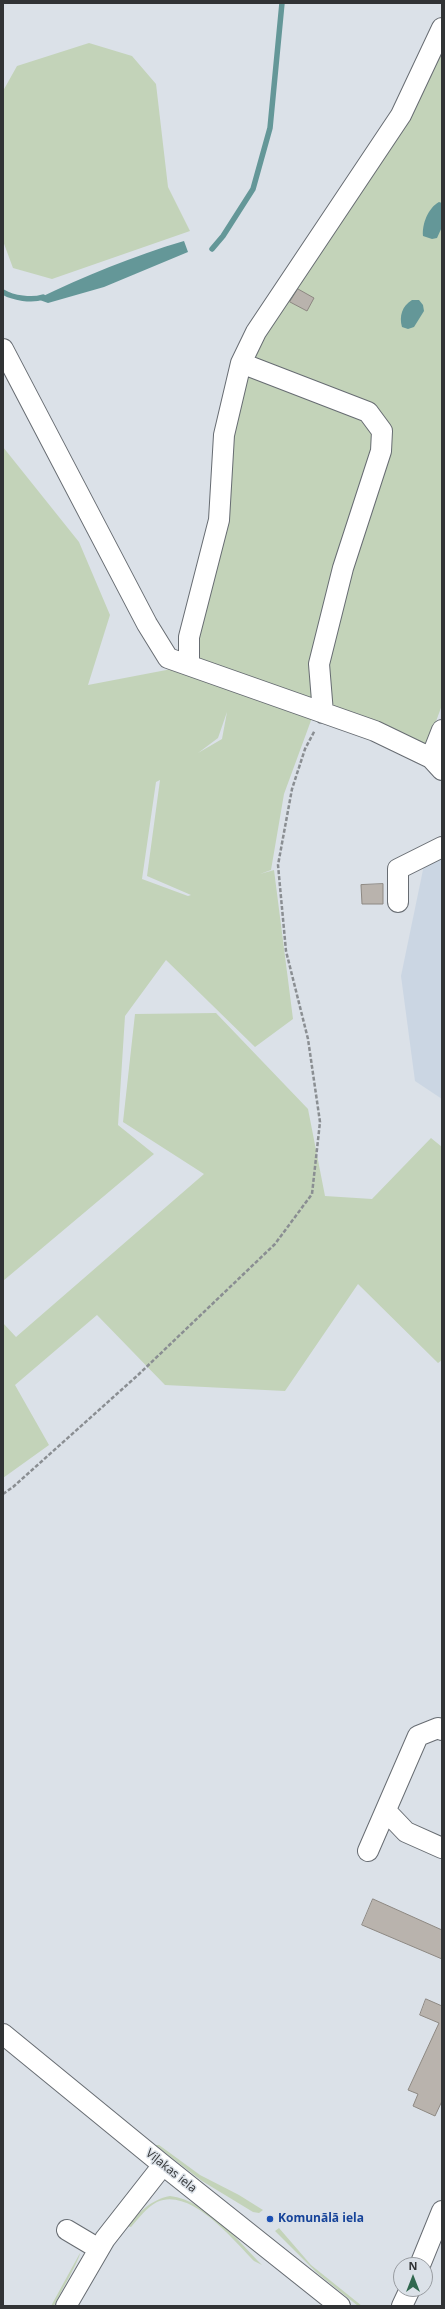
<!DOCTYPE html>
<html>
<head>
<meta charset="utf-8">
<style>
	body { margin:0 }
	#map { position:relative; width:445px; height:2309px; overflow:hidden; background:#dbe1e8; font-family:"Open Sans",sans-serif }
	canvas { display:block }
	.frame { position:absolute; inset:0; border:4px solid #313335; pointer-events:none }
	.north { position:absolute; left:393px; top:2257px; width:40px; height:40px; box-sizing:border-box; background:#dbe1e8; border:1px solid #979ba0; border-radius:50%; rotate:0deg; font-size:11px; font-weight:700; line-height:16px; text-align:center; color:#313335 }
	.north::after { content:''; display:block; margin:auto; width:14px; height:18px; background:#31684f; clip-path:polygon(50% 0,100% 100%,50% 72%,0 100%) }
</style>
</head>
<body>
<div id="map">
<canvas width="445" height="2309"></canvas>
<div class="frame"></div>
<div class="north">N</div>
</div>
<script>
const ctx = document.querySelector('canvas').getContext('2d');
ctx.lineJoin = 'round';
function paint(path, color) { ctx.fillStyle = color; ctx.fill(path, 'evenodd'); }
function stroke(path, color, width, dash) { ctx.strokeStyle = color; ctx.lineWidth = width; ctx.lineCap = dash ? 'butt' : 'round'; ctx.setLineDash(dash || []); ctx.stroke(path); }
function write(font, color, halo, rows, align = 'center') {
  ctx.font = font + ' "Open Sans",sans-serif'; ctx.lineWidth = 3; ctx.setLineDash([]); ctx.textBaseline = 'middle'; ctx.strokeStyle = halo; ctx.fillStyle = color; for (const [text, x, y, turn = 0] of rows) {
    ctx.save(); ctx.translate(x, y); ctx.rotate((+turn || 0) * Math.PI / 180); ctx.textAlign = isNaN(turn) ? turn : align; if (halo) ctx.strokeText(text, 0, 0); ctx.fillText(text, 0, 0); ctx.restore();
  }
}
const built = new Path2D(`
	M 442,857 L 442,1099 L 415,1081 L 401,976 L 424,865 Z`);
const green = new Path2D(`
	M 442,16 L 442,705 L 427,746 L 313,715 L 284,794 L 271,870 L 260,874 L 274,870 L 293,1019 L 255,1047 L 166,960 L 125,1016 L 118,1125 L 154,1154 L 3,1281 L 3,447 L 79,542 L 110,615 L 88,685 L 182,667 L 242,355 L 391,123 ZM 227,712 L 222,739 L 198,753 L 218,738 ZM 160,780 L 147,876 L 191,895 L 188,896 L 142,879 L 156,782 Z
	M 89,43 L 132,56 L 156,84 L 168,187 L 190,231 L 52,279 L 13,268 L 3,241 L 3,91 L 17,66 Z
	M 216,1013 L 308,1109 L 325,1196 L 372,1199 L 431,1138 L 442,1147 L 442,1360 L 438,1363 L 358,1284 L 285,1391 L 165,1385 L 97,1315 L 15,1385 L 49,1445 L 3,1478 L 3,1323 L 16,1337 L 204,1174 L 123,1122 L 135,1014 Z
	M 155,2145 L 159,2145 L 200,2175 L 239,2195 L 263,2210 L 259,2213 L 253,2212 L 202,2181 Z
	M 170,2196 C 208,2201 236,2239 262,2265 L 254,2261 C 233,2240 191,2187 157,2202 C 147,2207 139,2218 131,2227 L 127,2226 C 140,2212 150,2200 170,2196 Z
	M 279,2228 L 311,2265 L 362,2306 L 358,2306 L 317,2273 L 275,2231 Z
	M 80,2253 C 80,2259 58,2297 54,2306 L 51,2306 Z`);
const water = new Path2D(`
	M 439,202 L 442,203 L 442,227 L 437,238 L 432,239 L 423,236 C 422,224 428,208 439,202 Z
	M 184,241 L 188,252 L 104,287 L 48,303 L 37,299 C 85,276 133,256 184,241 Z
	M 412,300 L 419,300 L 423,305 L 424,311 L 414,327 L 408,329 L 402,327 C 399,316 402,306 412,300 Z`);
const stream = new Path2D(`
	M 212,249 L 223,236 L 253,189 L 270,128 L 282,3
	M 3,292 C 13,298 32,301 43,297`);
const building = new Path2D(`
	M 298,289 L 314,298 L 307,311 L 290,302 Z
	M 383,884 L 383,904 L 362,904 L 361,885 Z
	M 373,1899 L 442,1930 L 442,1959 L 362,1925 Z
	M 426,1999 L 442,2006 L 442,2101 L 435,2116 L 413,2106 L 418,2094 L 408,2090 L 439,2023 L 420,2015 Z`);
const path = new Path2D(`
	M 3,1494 L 13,1487 L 138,1375 L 275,1244 L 312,1194 L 320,1122 L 308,1039 L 286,951 L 278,865 L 292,789 L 305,749 L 315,730`);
const minor = new Path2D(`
	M 3,349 L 147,624 L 168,658 L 375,731 L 431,758
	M 241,363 L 368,412 L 382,431 L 381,451 L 343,568 L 319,664 L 323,713
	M 189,665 L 189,637 L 219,520 L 224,435 L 241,363 L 256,332 L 401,115 L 442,28
	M 442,730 L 431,758 L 442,770
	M 398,902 L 398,869 L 442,847
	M 386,1811 L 406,1832 L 442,1848
	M 368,1851 L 418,1736 L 438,1728 L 442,1730
	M 3,2034 L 163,2165 L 340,2306
	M 67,2230 L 99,2249
	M 420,2265 L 442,2211
	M 66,2306 L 105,2239 L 163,2165
	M 402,2306 L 410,2289`);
const markers = [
	[270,2219,4,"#1a4fb4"]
];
const streetNames = [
	["Viļakas iela",171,2171,39]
];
const transitNames = [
	["Komunālā iela",278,2219]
];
paint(built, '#cbd6e3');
paint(green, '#c3d3b9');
paint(water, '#649798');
stroke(stream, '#649798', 5.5);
paint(building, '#b9b3ad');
stroke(building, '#8d8882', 1);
stroke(minor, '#676c72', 22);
stroke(path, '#8a8e92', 2.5, [4, 2]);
stroke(minor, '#fff', 20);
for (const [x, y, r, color] of markers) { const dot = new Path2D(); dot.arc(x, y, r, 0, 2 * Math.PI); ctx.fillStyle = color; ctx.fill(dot); stroke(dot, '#dbe1e8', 1.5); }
write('12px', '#313335', '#dbe1e8', streetNames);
write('bold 12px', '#164399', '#dbe1e8', transitNames, 'left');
</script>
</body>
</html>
